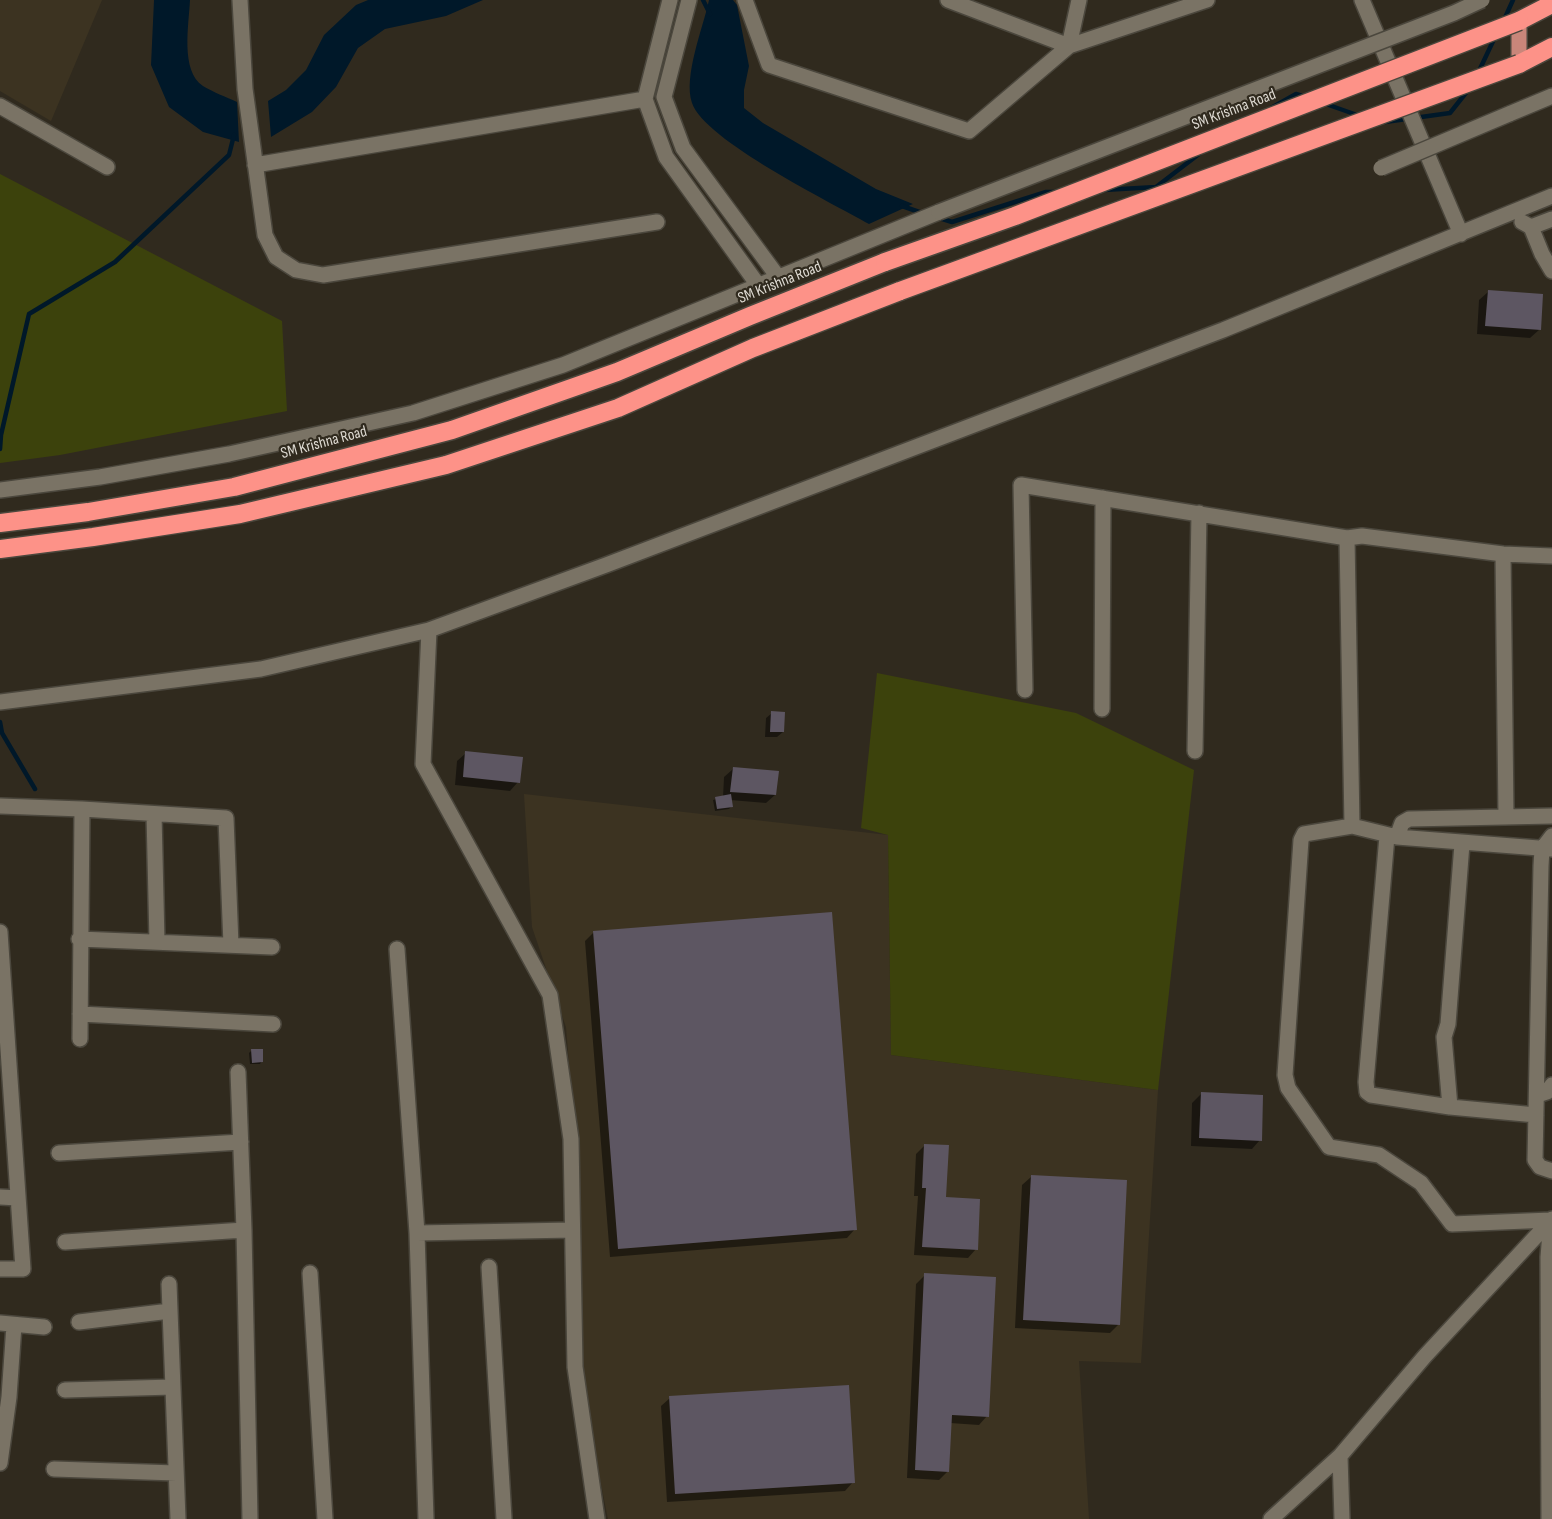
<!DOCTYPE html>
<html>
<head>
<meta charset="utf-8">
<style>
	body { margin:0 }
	canvas { display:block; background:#302a1e }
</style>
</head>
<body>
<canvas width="1552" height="1519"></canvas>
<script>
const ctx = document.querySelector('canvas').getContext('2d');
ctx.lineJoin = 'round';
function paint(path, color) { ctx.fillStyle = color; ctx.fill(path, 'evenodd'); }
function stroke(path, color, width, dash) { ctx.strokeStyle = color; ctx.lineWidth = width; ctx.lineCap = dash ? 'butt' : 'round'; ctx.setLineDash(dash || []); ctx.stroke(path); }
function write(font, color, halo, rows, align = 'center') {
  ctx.font = font + ' "Sofia Sans Condensed",sans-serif'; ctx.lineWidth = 4.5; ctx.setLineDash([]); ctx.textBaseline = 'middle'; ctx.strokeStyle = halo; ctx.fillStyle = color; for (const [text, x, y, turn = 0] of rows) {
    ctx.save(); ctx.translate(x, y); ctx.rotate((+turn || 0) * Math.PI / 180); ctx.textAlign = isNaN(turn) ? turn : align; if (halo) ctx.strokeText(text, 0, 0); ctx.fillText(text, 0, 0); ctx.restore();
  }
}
const built = new Path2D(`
	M 0,0 L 102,0 L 51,121 L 0,91 Z
	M 524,794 L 888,835 L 891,1055 L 1158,1090 L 1141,1363 L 1079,1361 L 1089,1519 L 608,1519 L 581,1384 L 580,1197 L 566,1027 L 532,927 Z`);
const green = new Path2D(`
	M 0,174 L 282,321 L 287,411 L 60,455 L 0,463 Z
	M 877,673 L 1076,713 L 1194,770 L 1158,1090 L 891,1055 L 888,835 L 861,828 Z`);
const water = new Path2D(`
	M 154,0 L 190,0 C 189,24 180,71 203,86 C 213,92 226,97 237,102 L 239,142 L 203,132 L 169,107 L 151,65 Z
	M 368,0 L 483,0 L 446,16 L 385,29 L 358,48 L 336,87 L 312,112 L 271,137 L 268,101 L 286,90 L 306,70 L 324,35 L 356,5 Z
	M 709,0 L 733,0 L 737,5 L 749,66 L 744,90 L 744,108 L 763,123 L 876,189 L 913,204 L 869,224 C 832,203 704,140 692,103 C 683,77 703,28 709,0 Z`);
const shadow = new Path2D(`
	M 1488,292 L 1539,330 L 1530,338 L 1477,334 L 1479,300 Z
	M 772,713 L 783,732 L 777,737 L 765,737 L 766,718 Z
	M 466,753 L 518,782 L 510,791 L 455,785 L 457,761 Z
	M 733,769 L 775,795 L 766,803 L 730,800 L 731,807 L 729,809 L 715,811 L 713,800 L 723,797 L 724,777 Z
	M 594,932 L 855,1229 L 847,1238 L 610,1257 L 585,941 Z
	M 251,1051 L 262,1061 L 260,1064 L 250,1064 L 249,1053 Z
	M 1201,1094 L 1260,1140 L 1252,1149 L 1191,1146 L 1192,1103 Z
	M 925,1145 L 945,1199 L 976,1249 L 968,1258 L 914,1255 L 918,1196 L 914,1196 L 916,1154 Z
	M 1031,1177 L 1118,1325 L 1110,1333 L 1015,1328 L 1022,1185 Z
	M 925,1275 L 987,1416 L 979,1425 L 950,1423 L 948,1471 L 939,1480 L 907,1478 L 916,1284 Z
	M 670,1398 L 853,1482 L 845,1491 L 667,1502 L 661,1406 Z`);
const stream = new Path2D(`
	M 703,0 L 710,14
	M 1503,22 L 1513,0
	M 1478,73 L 1496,35
	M 1323,103 L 1360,116
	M 1271,108 L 1296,94 L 1306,97
	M 1385,122 L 1450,113 L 1469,89
	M 1104,190 L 1156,187 L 1203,151
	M 902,206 L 925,214
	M 936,217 L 952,222 L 1046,192 L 1057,192
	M 0,449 L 1,435 L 29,314 L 115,262 L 229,155 L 234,135
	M 0,722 L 2,733 L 35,789`);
const building = new Path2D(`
	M 1488,290 L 1543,294 L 1541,330 L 1485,326 Z
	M 771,711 L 785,712 L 784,732 L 770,732 Z
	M 465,751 L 523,757 L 520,783 L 463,777 Z
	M 733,767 L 779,771 L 776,795 L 730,792 Z
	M 731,794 L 733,807 L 717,809 L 715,797 Z
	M 832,912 L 857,1230 L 618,1249 L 593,931 Z
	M 251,1049 L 263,1049 L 263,1062 L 252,1063 Z
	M 1201,1092 L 1263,1095 L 1262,1141 L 1199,1138 Z
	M 924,1144 L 949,1145 L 946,1197 L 980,1199 L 978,1250 L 922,1247 L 926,1188 L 922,1188 Z
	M 1031,1175 L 1127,1180 L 1120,1325 L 1023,1320 Z
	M 924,1273 L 996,1277 L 989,1417 L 952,1415 L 949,1472 L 915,1470 Z
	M 849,1385 L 855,1483 L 675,1494 L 669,1396 Z`);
const minor = new Path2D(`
	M 240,0 L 245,89 L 265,235 L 276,257 L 296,270 L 323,275 L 657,222
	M 670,0 L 645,99 L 666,157 L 758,285
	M 689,0 L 664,97 L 683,148 L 778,277
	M 745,0 L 769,65 L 969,131 L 1069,46 L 1207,0
	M 948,0 L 1069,46
	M 1362,0 L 1461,234
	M 1069,46 L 1079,0
	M 0,106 L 107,167
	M 1509,114 L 1552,96
	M 255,165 L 645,99
	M 1522,222 L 1531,227 L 1552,219
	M 1531,227 L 1542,254 L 1552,271
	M 0,490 L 100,477 L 229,454 L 413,413 L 563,365 L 939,212
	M 1347,538 L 1352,826
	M 1503,554 L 1506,816
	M 429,630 L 423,764 L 550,995 L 571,1139 L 575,1367 L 597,1519
	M 1025,690 L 1021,485 L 1347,538 L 1362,536 L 1503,554 L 1552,556
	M 0,702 L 261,669 L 429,630 L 606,565 L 1223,330 L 1552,196
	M 1102,709 L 1103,498
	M 1195,751 L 1199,513
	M 0,806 L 82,809 L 226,818 L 231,945
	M 154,814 L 157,942
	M 1387,836 L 1366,1082 L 1367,1092 L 1371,1095 L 1450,1107 L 1536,1115
	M 1552,836 L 1542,849 L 1541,866 L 1535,1160 L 1540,1167 L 1552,1171
	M 1397,837 L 1402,823 L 1409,819 L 1552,816
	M 0,932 L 23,1269 L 0,1269
	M 79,939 L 272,947
	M 397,949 L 417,1233 L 572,1230
	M 80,1014 L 273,1024
	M 80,1039 L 82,809
	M 238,1072 L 244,1230 L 250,1519
	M 1538,1095 L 1547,1092 L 1552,1085
	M 1450,1107 L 1444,1037 L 1448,1024 L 1462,844
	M 59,1153 L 241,1142
	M 0,1197 L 18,1198
	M 417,1233 L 426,1519
	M 65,1242 L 244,1230
	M 489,1267 L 504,1519
	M 310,1273 L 325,1519
	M 169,1284 L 178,1519
	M 79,1322 L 170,1311
	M 0,1323 L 44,1327
	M 65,1390 L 173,1387
	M 1340,1456 L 1342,1519
	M 0,1463 L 9,1397 L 14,1325
	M 54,1469 L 176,1473
	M 1271,1519 L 1340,1456 L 1425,1356 L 1552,1219
	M 1549,1519 L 1548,1257 L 1551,1220 L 1452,1224 L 1421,1183 L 1379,1155 L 1329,1147 L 1288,1088 L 1285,1075 L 1301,840 L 1304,834 L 1352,826 L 1397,837 L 1552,849`);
const major = new Path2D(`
	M 1519,64 L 1519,21`);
const highway = new Path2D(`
	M 1519,21 L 1552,4
	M 1519,64 L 1552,47
	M 0,523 L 88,512 L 234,487 L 452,430 L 617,372 L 750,316 L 885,262
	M 0,549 L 93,537 L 240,514 L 446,465 L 618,408 L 753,348 L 900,291`);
const minorBridge = new Path2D(`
	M 1381,168 L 1509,114
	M 939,212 L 1454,13 L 1482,0`);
const highwayBridge = new Path2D(`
	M 885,262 L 1015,216 L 1519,21
	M 900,291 L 1519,64`);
const streetNames = [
	["SM Krishna Road",1234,110,-21],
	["SM Krishna Road",780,283,-22],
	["SM Krishna Road",324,443,-15]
];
paint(built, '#3c3321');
paint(green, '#3c420c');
paint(water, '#001829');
paint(shadow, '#0007');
stroke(stream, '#001829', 4.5);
paint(building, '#5d5662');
stroke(minor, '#4b473d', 18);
stroke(major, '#4b473d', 18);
stroke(highway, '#4b473d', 21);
stroke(minor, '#7a7365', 15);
stroke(major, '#c9867a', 15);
stroke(highway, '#fd9288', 18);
stroke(minorBridge, '#4b473d', 18, []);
stroke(highwayBridge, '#4b473d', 21, []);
stroke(minorBridge, '#7a7365', 15);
stroke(highwayBridge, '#fd9288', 18);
write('16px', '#dedad2', '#302a1e', streetNames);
</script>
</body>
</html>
